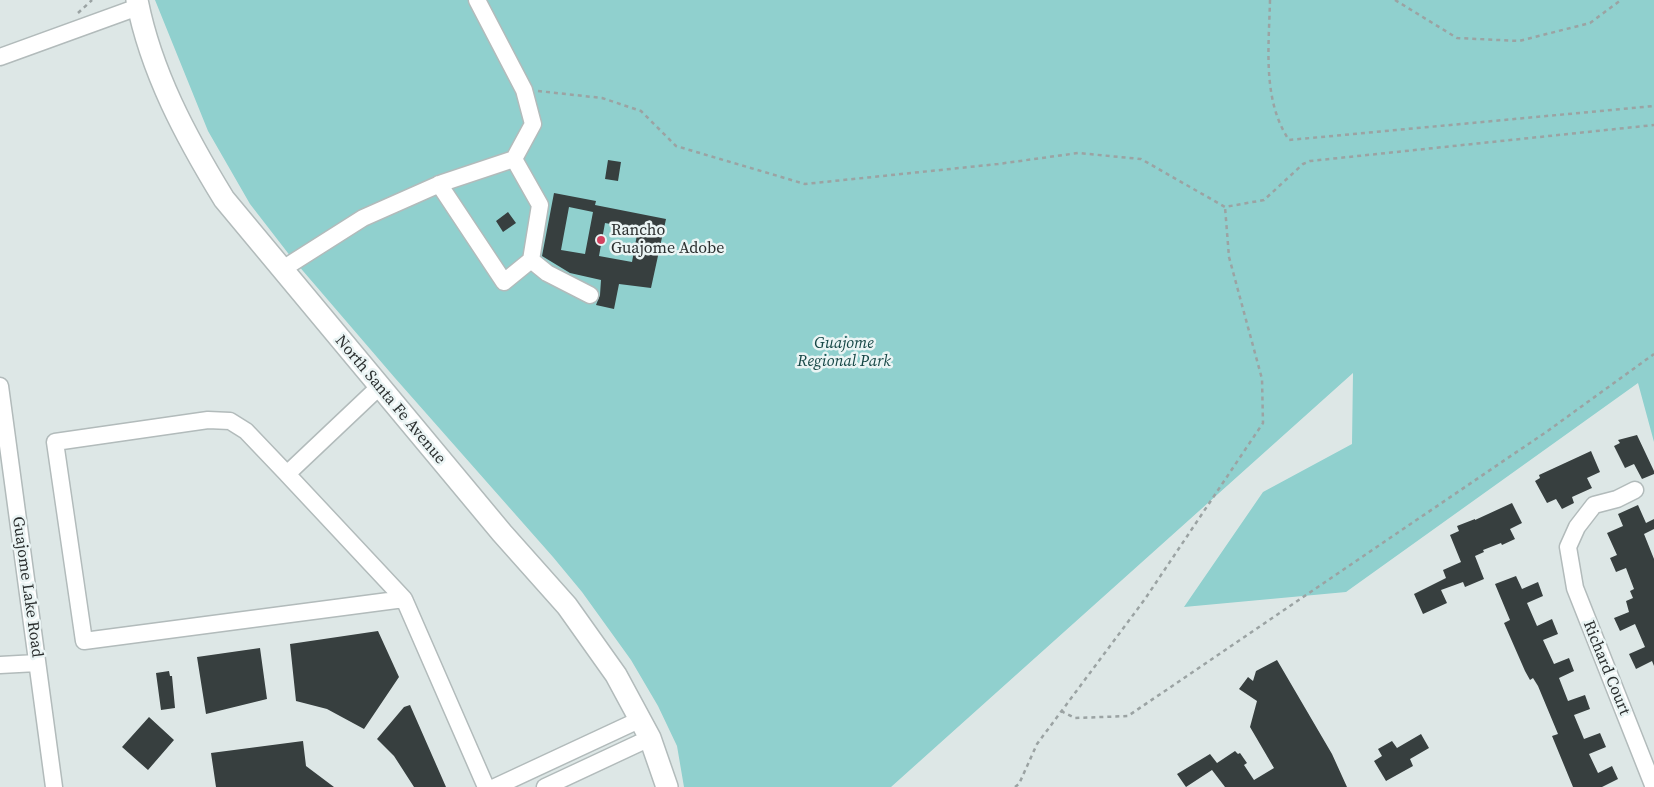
<!DOCTYPE html>
<html>
<head>
<meta charset="utf-8">
<style>
	body { margin:0 }
	canvas { display:block; background:#dde7e6 }
</style>
</head>
<body>
<canvas width="1654" height="787"></canvas>
<script>
const ctx = document.querySelector('canvas').getContext('2d');
ctx.lineJoin = 'round';
function paint(path, color) { ctx.fillStyle = color; ctx.fill(path, 'evenodd'); }
function stroke(path, color, width, dash) { ctx.strokeStyle = color; ctx.lineWidth = width; ctx.lineCap = dash ? 'butt' : 'round'; ctx.setLineDash(dash || []); ctx.stroke(path); }
function write(font, color, halo, rows, align = 'center') {
  ctx.font = font + ' "Source Serif 4",serif'; ctx.lineWidth = 5; ctx.setLineDash([]); ctx.textBaseline = 'middle'; ctx.strokeStyle = halo; ctx.fillStyle = color; for (const [text, x, y, turn = 0] of rows) {
    ctx.save(); ctx.translate(x, y); ctx.rotate((+turn || 0) * Math.PI / 180); ctx.textAlign = isNaN(turn) ? turn : align; if (halo) ctx.strokeText(text, 0, 0); ctx.fillText(text, 0, 0); ctx.restore();
  }
}
const green = new Path2D(`
	M 155,0 L 1654,0 L 1654,442 L 1638,383 L 1346,592 L 1184,607 L 1263,492 L 1352,444 L 1353,373 L 891,787 L 684,787 L 677,746 L 658,706 L 631,660 L 582,592 L 553,557 L 395,378 L 291,257 L 250,204 L 208,131 Z`);
const building = new Path2D(`
	M 608,160 L 621,162 L 618,181 L 605,179 Z
	M 554,193 L 596,201 L 595,205 L 666,219 L 651,288 L 619,284 L 614,309 L 596,305 L 600,295 L 601,280 L 570,273 L 542,256 ZM 569,207 L 593,212 L 585,254 L 561,250 ZM 605,223 L 638,229 L 632,262 L 599,256 Z
	M 508,212 L 516,223 L 503,232 L 496,221 Z
	M 1637,435 L 1654,471 L 1654,474 L 1642,479 L 1634,464 L 1625,468 L 1614,446 L 1620,443 L 1618,440 Z
	M 1591,451 L 1600,472 L 1587,478 L 1592,488 L 1572,497 L 1574,503 L 1562,509 L 1556,499 L 1547,503 L 1535,481 L 1540,478 L 1539,475 Z
	M 1512,503 L 1522,523 L 1510,529 L 1515,539 L 1502,545 L 1501,543 L 1483,550 L 1484,552 L 1475,556 L 1484,579 L 1465,587 L 1463,582 L 1441,590 L 1447,603 L 1423,614 L 1414,594 L 1446,578 L 1443,570 L 1461,562 L 1450,535 L 1459,531 L 1457,526 L 1475,519 L 1475,520 Z
	M 1638,505 L 1646,523 L 1654,519 L 1654,529 L 1644,534 L 1654,559 L 1654,666 L 1652,661 L 1636,669 L 1629,654 L 1645,647 L 1635,624 L 1620,631 L 1614,618 L 1629,612 L 1626,601 L 1633,598 L 1630,591 L 1634,589 L 1626,568 L 1616,572 L 1610,558 L 1617,555 L 1607,533 L 1623,526 L 1618,514 Z
	M 1516,576 L 1522,589 L 1538,582 L 1543,596 L 1527,603 L 1537,626 L 1552,619 L 1558,634 L 1543,640 L 1554,664 L 1569,658 L 1574,671 L 1559,678 L 1568,701 L 1585,695 L 1590,709 L 1574,715 L 1584,739 L 1600,733 L 1606,747 L 1589,754 L 1598,773 L 1612,766 L 1618,779 L 1602,787 L 1573,787 L 1552,736 L 1558,734 L 1538,686 L 1533,678 L 1530,680 L 1525,671 L 1504,623 L 1510,620 L 1495,584 Z
	M 378,631 L 399,677 L 364,729 L 327,709 L 296,701 L 290,644 Z
	M 260,648 L 267,699 L 206,714 L 197,657 Z
	M 1277,660 L 1332,754 L 1347,787 L 1225,787 L 1212,770 L 1186,787 L 1177,774 L 1210,754 L 1217,763 L 1235,751 L 1238,754 L 1240,753 L 1247,763 L 1244,765 L 1254,780 L 1274,768 L 1250,727 L 1257,701 L 1239,689 L 1248,677 L 1253,681 L 1256,671 Z
	M 169,671 L 170,676 L 172,676 L 175,708 L 161,710 L 156,673 Z
	M 410,705 L 446,787 L 414,787 L 394,756 L 377,739 L 404,707 Z
	M 149,717 L 174,740 L 148,770 L 122,747 Z
	M 1421,734 L 1429,748 L 1410,759 L 1413,766 L 1386,781 L 1374,761 L 1382,756 L 1378,749 L 1392,741 L 1397,748 Z
	M 303,741 L 306,766 L 334,787 L 216,787 L 211,753 Z`);
const path = new Path2D(`
	M 1270,0 C 1269,46 1262,100 1289,140 L 1654,106
	M 1395,0 L 1457,38 L 1519,41 L 1590,23 L 1621,0
	M 78,13 L 92,0
	M 538,91 L 602,98 L 641,111 L 676,146 L 805,184 L 998,164 L 1078,153 L 1141,159 L 1225,207 L 1264,200 L 1303,164 L 1310,161 L 1654,125
	M 1061,711 L 1075,718 L 1128,716 L 1549,430 L 1654,354
	M 1015,787 L 1019,784 L 1037,744 L 1145,599 L 1263,423 L 1262,379 L 1229,257 L 1225,207`);
const minor = new Path2D(`
	M 0,57 L 138,7
	M 439,184 L 504,282 L 531,260 L 540,205 L 514,159
	M 531,260 L 547,273 L 590,295
	M 281,270 L 363,218 L 442,183 L 514,159 L 533,124 L 524,90 L 477,0
	M 0,386 L 54,787
	M 287,474 L 404,599 L 84,641 L 55,442 L 208,420 L 230,421 L 246,431 L 287,474 L 379,387
	M 1635,490 L 1617,499 L 1594,505 L 1577,527 L 1568,547 L 1575,588 L 1653,785
	M 404,599 L 486,787
	M 0,665 L 37,663
	M 495,787 L 639,720
	M 545,787 L 650,738`);
const major = new Path2D(`
	M 137,0 C 151,72 186,137 224,199 L 502,533 L 567,606 L 616,675 L 650,738 L 667,787`);
const markers = [
	[601,240,5,"#d2425f"]
];
const poiNames = [
	["Rancho",611,231],
	["Guajome Adobe",611,249]
];
const parkNames = [
	["Guajome",844,344],
	["Regional Park",844,362]
];
const streetNames = [
	["North Santa Fe Avenue",390,400,50],
	["Guajome Lake Road",27,587,82],
	["Richard Court",1606,668,68]
];
paint(green, '#90d0ce');
paint(building, '#373f3f');
stroke(minor, '#b2bbbb', 19);
stroke(major, '#b2bbbb', 24);
stroke(path, '#9ba3a3', 2.5, [4, 4]);
stroke(minor, '#fff', 16);
stroke(major, '#fff', 21);
for (const [x, y, r, color] of markers) { const dot = new Path2D(); dot.arc(x, y, r, 0, 2 * Math.PI); ctx.fillStyle = color; ctx.fill(dot); stroke(dot, '#eaf4f4', 2); }
write('16px', '#2a2e2e', '#eaf4f4', poiNames, 'left');
write('italic 16px', '#154645', '#eaf4f4', parkNames);
write('16px', '#2a2e2e', '#eaf4f4', streetNames);
</script>
</body>
</html>
